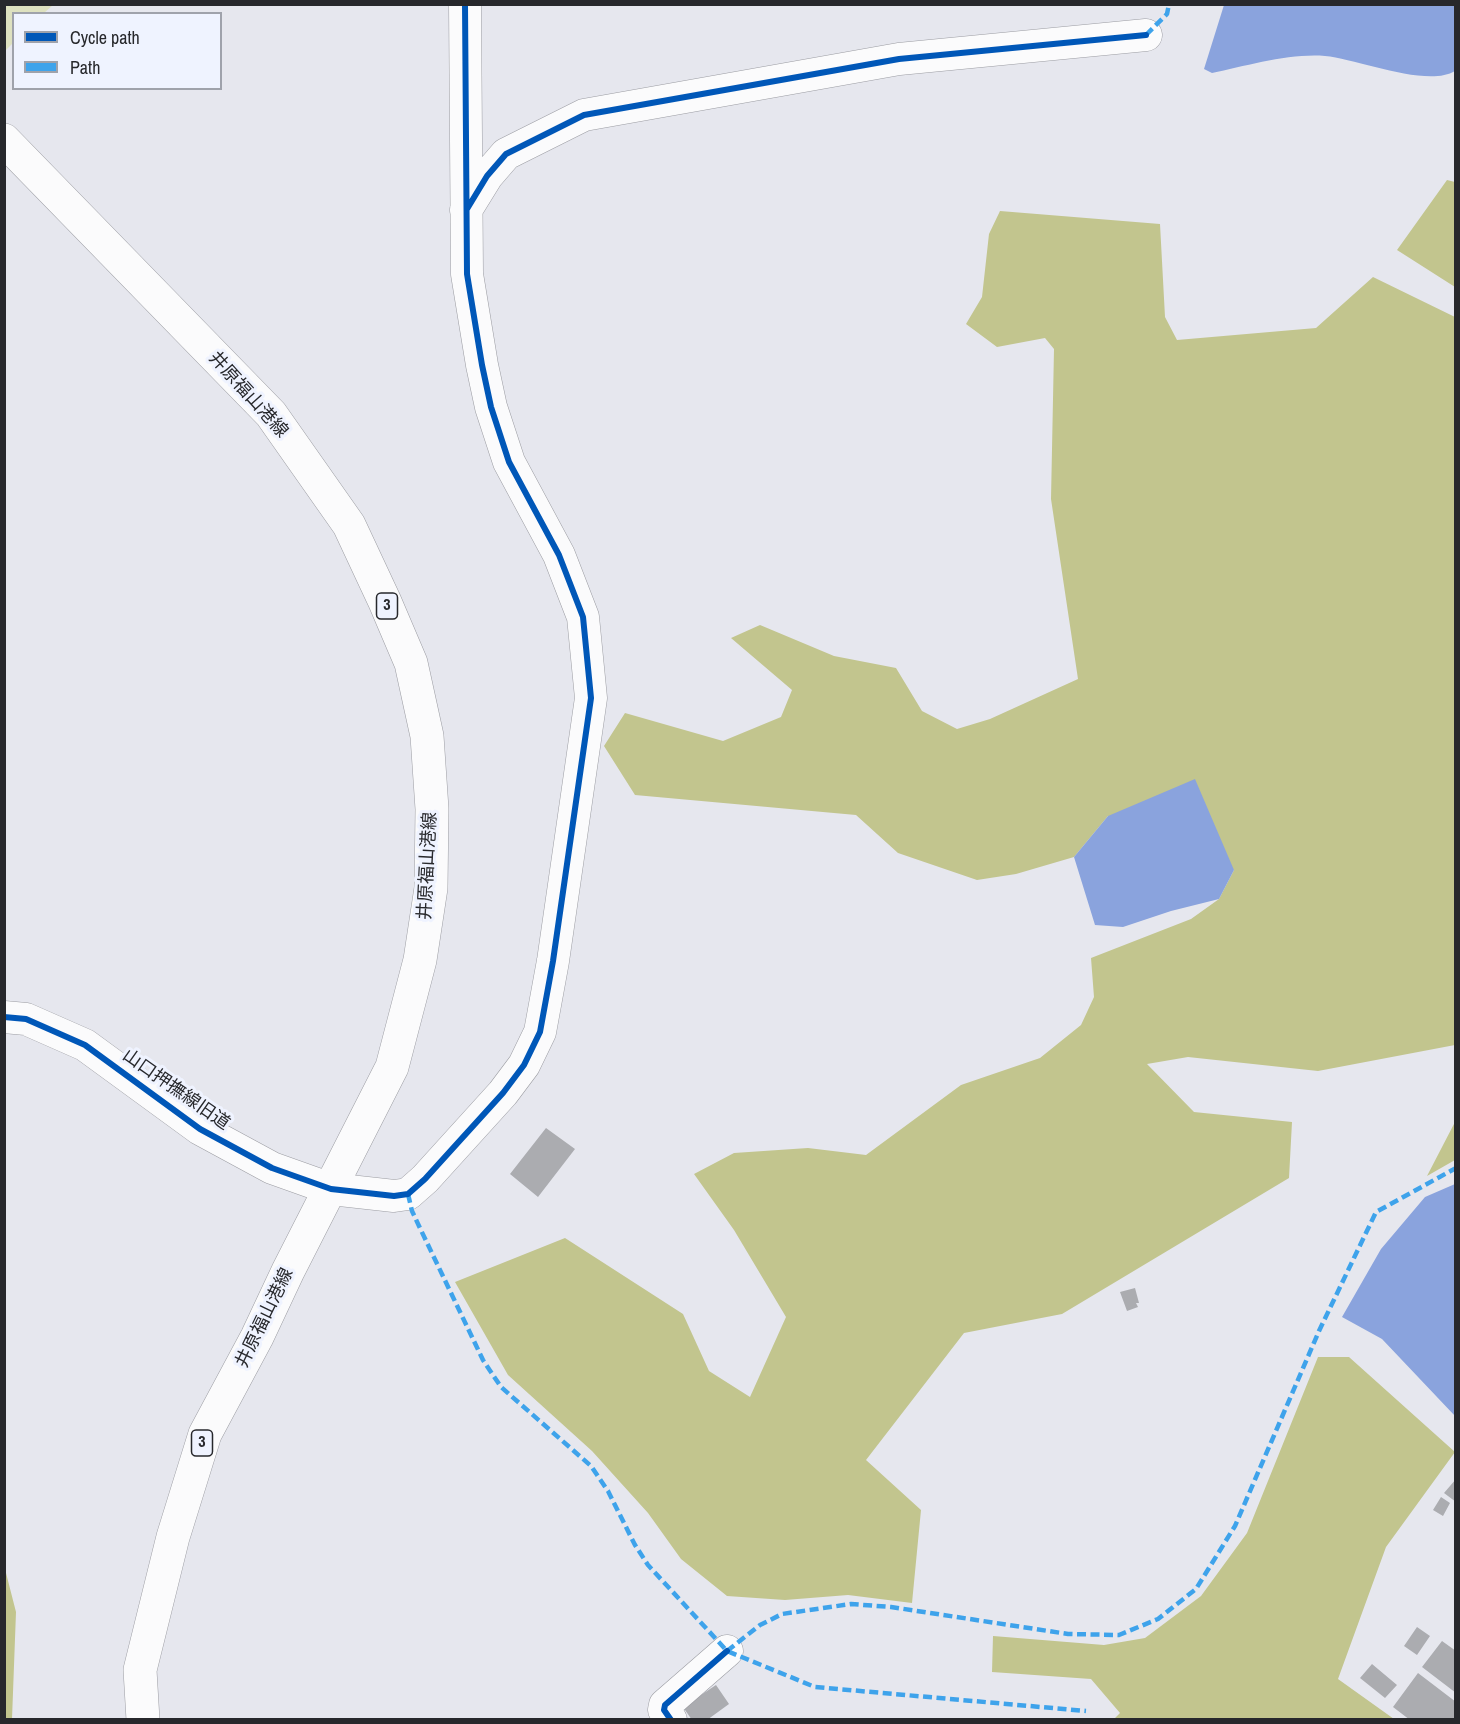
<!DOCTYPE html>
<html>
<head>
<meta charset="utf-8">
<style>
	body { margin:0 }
	#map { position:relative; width:1460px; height:1724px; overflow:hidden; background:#e6e7ee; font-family:"Archivo Narrow",sans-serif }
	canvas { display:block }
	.frame { position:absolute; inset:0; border:6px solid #27282c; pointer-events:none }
	.legend { position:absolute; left:12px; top:12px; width:210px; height:78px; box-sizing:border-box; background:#eff3ff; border:2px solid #9fa2ab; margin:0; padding:8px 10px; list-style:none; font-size:18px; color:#27282c }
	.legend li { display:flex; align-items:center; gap:12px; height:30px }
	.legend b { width:30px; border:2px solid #9fa2ab }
</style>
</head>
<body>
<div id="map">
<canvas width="1460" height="1724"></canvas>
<div class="frame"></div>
<ul class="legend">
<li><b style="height:8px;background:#0057b8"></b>Cycle path</li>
<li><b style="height:8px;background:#3ea3eb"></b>Path</li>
</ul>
</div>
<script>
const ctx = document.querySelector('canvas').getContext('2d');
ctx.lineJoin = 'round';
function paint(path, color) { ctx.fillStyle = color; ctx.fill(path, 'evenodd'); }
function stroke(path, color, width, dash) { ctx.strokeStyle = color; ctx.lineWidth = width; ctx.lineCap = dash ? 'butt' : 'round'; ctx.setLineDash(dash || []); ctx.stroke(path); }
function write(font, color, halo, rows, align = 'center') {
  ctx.font = font + ' "Archivo Narrow","Noto Sans JP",sans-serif'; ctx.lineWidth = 6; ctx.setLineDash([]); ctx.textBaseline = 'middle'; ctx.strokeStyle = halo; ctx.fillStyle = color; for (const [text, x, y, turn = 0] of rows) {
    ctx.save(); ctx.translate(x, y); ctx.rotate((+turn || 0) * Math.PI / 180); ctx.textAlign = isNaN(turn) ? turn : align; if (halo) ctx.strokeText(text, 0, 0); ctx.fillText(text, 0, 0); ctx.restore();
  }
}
const green = new Path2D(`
	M 5,4 L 53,4 L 53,5 L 44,13 L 14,14 L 13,43 L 5,51 Z`);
const forest = new Path2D(`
	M 1447,180 L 1455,182 L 1455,287 L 1397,250 Z
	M 1000,211 L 1160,224 L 1165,317 L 1177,340 L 1316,328 L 1373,277 L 1455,317 L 1455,1045 L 1318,1071 L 1188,1057 L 1147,1064 L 1194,1112 L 1292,1122 L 1289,1178 L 1062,1314 L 964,1333 L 866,1460 L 921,1510 L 912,1603 L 848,1595 L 785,1600 L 727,1596 L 681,1559 L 648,1513 L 592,1451 L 508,1375 L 455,1282 L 565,1238 L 683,1314 L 709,1371 L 750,1397 L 786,1317 L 734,1230 L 694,1174 L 734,1153 L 808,1148 L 866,1155 L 961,1085 L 1040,1058 L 1081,1025 L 1094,997 L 1091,958 L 1191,919 L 1219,899 L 1234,870 L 1108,816 L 1074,857 L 1016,874 L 977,880 L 898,853 L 856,815 L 635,795 L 604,746 L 625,713 L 723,741 L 781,717 L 792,690 L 731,638 L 760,625 L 834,656 L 896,668 L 922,711 L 957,729 L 990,719 L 1078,679 L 1051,499 L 1054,349 L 1045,338 L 997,347 L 966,324 L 982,297 L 989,234 Z
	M 1455,1122 L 1455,1160 L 1427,1176 Z
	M 1318,1357 L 1349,1357 L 1455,1452 L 1386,1547 L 1338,1679 L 1394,1719 L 1114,1719 L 1120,1713 L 1091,1679 L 992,1672 L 993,1636 L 1104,1645 L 1145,1638 L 1201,1596 L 1247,1533 Z
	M 5,1569 L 16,1612 L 12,1719 L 5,1719 Z`);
const water = new Path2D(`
	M 1224,5 L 1455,5 L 1455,71 C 1427,88 1358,59 1325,56 C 1290,53 1246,66 1212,73 L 1204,69 Z
	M 1195,779 L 1234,870 L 1219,899 L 1171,911 L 1123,927 L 1095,925 L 1074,857 L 1108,816 Z
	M 1455,1184 L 1455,1416 L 1382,1339 L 1342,1317 L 1381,1249 L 1425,1197 Z`);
const building = new Path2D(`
	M 546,1128 L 575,1149 L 538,1197 L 510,1174 Z
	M 1135,1288 L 1139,1303 L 1136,1303 L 1138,1307 L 1127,1311 L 1120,1292 Z
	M 1456,1479 L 1456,1502 L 1444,1493 Z
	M 1441,1497 L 1450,1503 L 1443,1516 L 1433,1510 Z
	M 1417,1627 L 1430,1636 L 1417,1655 L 1404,1646 Z
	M 1442,1641 L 1456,1651 L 1456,1693 L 1422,1667 Z
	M 1372,1664 L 1397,1685 L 1385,1698 L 1360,1678 Z
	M 1418,1673 L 1456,1702 L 1456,1720 L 1410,1720 L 1393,1707 Z
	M 716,1685 L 729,1704 L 707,1720 L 692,1720 L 683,1707 Z`);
const minor = new Path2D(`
	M 466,210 L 487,176 L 506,154 L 584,115 L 899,59 L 1146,35
	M 4,1017 L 26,1019 L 85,1045 L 200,1129 L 272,1168 L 331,1189 L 394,1196 L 408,1194 L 425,1179 L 503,1093 L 524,1065 L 540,1032 L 553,961 L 591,698 L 583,617 L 559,555 L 509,462 L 491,407 L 482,365 L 467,274 L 465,4
	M 671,1720 L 664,1710 L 665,1705 L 727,1651`);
const major = new Path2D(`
	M 4,140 L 271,414 L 349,525 L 385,602 L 411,663 L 427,736 L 432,809 L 431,888 L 420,960 L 392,1067 L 288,1271 L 257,1337 L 205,1434 L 173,1537 L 140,1670 L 143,1720`);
const quiet = new Path2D(`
	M 1146,35 L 1167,14 L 1169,4
	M 408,1194 L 412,1211 L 419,1226 L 483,1360 L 501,1387 L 591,1466 L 608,1491 L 635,1545 L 648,1565 L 727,1651 L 815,1687 L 1086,1711
	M 727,1651 L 760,1625 L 782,1614 L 851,1604 L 891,1607 L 1068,1634 L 1119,1635 L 1158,1619 L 1196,1589 L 1235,1526 L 1319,1331 L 1376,1212 L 1456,1168`);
const cycleway = new Path2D(`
	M 467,209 L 487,176 L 506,154 L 584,115 L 899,59 L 1146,35
	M 4,1017 L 26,1019 L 85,1045 L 200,1129 L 272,1168 L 331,1189 L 394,1196 L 408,1194 L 425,1179 L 503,1093 L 524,1065 L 540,1032 L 553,961 L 591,698 L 583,617 L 559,555 L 509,462 L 491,407 L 482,365 L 467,274 L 465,4
	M 671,1720 L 664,1710 L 665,1705 L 727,1651`);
const shields = [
	[387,606,21],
	[202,1443,21]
];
const shieldNames = [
	["3",387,606],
	["3",202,1443]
];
const streetNames = [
	["井原福山港線",248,395,48],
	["井原福山港線",428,866,-87],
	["山口押撫線旧道",176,1090,35],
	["井原福山港線",265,1318,-64]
];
paint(green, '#dee1c0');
paint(forest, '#c2c58e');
paint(water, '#8aa3dd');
paint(building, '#abacb0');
stroke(minor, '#9b9ca2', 33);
stroke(major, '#9b9ca2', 34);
stroke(minor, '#fbfbfc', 32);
stroke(major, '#fbfbfc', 33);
stroke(quiet, '#3ea3eb', 4.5, [9, 4.5]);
stroke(cycleway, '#0057b8', 6);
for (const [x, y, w] of shields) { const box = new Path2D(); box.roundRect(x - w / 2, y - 13, w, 26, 4.5); ctx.fillStyle = '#eff3ff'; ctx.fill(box); stroke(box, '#27282c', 1.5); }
write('bold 16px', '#27282c', null, shieldNames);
write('18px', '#27282c', '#eff3ff', streetNames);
</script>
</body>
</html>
